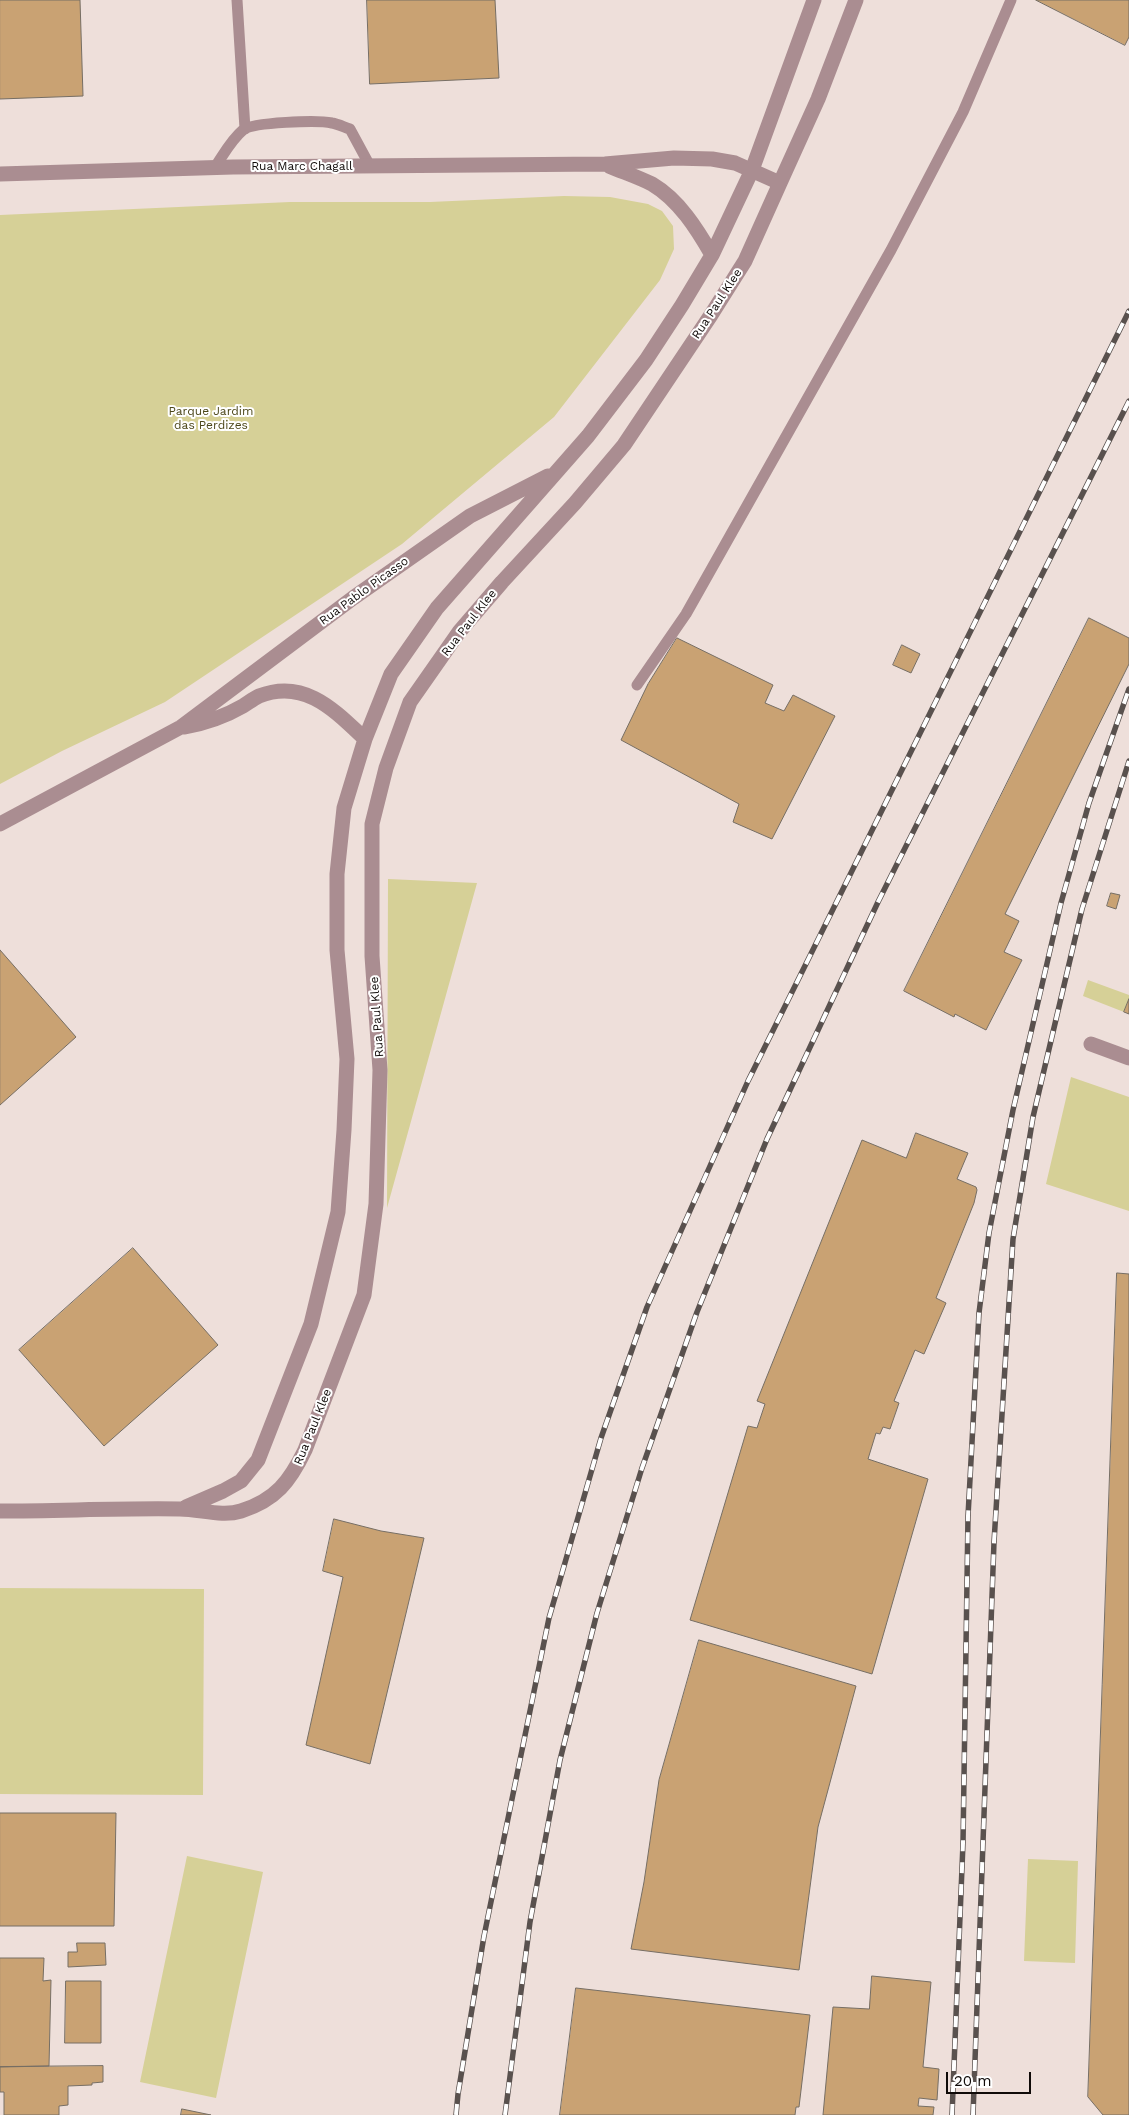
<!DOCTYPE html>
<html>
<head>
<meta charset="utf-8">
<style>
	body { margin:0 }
	#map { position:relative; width:1129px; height:2115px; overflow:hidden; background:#eedfda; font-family:"Work Sans",sans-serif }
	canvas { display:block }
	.scale { position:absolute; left:946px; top:2072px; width:85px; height:22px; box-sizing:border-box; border:2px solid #0f0a08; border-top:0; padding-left:6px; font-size:15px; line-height:18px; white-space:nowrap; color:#0f0a08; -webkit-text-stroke:4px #fff; paint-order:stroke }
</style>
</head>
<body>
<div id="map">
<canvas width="1129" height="2115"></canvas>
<div class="scale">20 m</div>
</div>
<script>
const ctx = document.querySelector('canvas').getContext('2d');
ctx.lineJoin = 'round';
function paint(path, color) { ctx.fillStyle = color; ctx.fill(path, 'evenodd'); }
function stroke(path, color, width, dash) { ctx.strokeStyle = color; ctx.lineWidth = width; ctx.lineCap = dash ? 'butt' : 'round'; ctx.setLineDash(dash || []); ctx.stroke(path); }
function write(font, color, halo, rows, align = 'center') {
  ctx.font = font + ' "Work Sans",sans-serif'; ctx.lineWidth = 4; ctx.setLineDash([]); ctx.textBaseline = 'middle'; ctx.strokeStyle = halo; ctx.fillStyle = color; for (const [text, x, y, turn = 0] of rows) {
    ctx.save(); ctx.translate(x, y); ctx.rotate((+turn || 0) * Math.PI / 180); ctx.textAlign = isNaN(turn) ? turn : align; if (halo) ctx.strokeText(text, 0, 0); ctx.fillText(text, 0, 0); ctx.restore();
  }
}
const green = new Path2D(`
	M 564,196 L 610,197 L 648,204 L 662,211 L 673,226 L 674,249 L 660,280 L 554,417 L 402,544 L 165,702 L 62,751 L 0,784 L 0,215 L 290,202 L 430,202 Z
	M 388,879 L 477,883 L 387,1208 Z
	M 1088,980 L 1129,995 L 1129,1014 L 1083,996 Z
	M 1071,1077 L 1129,1097 L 1129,1211 L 1046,1184 Z
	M 0,1588 L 204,1589 L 203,1795 L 0,1794 Z
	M 187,1856 L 263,1872 L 216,2098 L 140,2082 Z
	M 1028,1859 L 1078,1861 L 1075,1963 L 1024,1961 Z`);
const building = new Path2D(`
	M 0,0 L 80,0 L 83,96 L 0,99 Z
	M 367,0 L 495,0 L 499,78 L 370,84 Z
	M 1036,0 L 1129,0 L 1129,37 L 1125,45 Z
	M 1089,618 L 1129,638 L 1129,664 L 1005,914 L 1019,921 L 1004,952 L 1022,960 L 986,1030 L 955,1014 L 954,1017 L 904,991 Z
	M 677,638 L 773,685 L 765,703 L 784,711 L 793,695 L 835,716 L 772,839 L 733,822 L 739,804 L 621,740 L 648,684 Z
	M 902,645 L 920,654 L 911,673 L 893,665 Z
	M 1111,893 L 1120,895 L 1116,909 L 1107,906 Z
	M 0,950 L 76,1037 L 0,1105 Z
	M 1129,999 L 1129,1014 L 1124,1012 Z
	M 916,1133 L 968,1153 L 957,1179 L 976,1187 L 977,1190 L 974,1203 L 936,1298 L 946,1303 L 924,1354 L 915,1350 L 894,1401 L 899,1403 L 890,1429 L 883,1427 L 880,1434 L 876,1433 L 868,1459 L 928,1479 L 872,1674 L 690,1620 L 748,1426 L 757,1428 L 765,1404 L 757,1401 L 862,1140 L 906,1158 Z
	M 133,1248 L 218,1345 L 104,1446 L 19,1350 Z
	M 1117,1273 L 1129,1274 L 1129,2115 L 1103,2115 L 1088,2097 Z
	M 334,1519 L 381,1531 L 424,1538 L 370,1764 L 306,1745 L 343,1577 L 323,1571 Z
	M 699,1640 L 856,1686 L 818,1827 L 799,1970 L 631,1949 L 644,1882 L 659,1780 Z
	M 0,1813 L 116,1813 L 114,1926 L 0,1926 Z
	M 77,1943 L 105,1943 L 106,1965 L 68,1967 L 68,1952 L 77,1952 Z
	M 0,1958 L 44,1958 L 43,1981 L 51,1980 L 49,2066 L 0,2067 Z
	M 872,1976 L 931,1982 L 923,2067 L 939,2069 L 937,2100 L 919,2098 L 918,2106 L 934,2107 L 933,2115 L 823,2115 L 833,2007 L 869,2009 Z
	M 66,1981 L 101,1981 L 101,2043 L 65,2043 Z
	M 576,1988 L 810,2015 L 799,2107 L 796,2107 L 795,2115 L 560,2115 Z
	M 103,2066 L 103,2082 L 92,2083 L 92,2085 L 68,2086 L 68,2105 L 59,2106 L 59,2115 L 4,2115 L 4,2092 L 0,2092 L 0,2067 Z
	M 182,2109 L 211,2115 L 181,2115 Z`);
const lane = new Path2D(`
	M 237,0 L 245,129
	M 215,167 C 224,154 231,140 243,130 C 253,122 318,120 332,123 C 338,124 344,127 350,129 L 370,166
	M 637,685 L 686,614 L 891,250 L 963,112 L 1011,0`);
const street = new Path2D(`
	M 609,166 C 623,172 638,177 652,184 C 679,200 697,229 712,255
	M 0,174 L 233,167 L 605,164 L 674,158 L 712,159 L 735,163 L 780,183
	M 185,727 C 206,723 224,717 243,706 C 248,703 253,699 259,696 C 305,678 335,711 365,739
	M 0,824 L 181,727 L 353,598 L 470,516 L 548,476
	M 1091,1044 L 1129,1058
	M 186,1507 L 223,1491 L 241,1481 L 258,1460 L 311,1324 L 338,1212 L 344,1130 L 347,1059 L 337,950 L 337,874 L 344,808 L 365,739 L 391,674 L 437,608 L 588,436 L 646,360 L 682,305 L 712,255 L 752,170 L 814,0
	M 0,1511 C 60,1511 120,1508 180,1509 C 200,1509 222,1517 241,1511 C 276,1500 290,1481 305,1450 L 364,1295 L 376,1204 L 380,1070 L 372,956 L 372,824 L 386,768 L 410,702 L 459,632 L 502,582 L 575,503 L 624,445 L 711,315 L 745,261 L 780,183 L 818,99 L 856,0`);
const rail = new Path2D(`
	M 456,2115 L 458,2094 L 484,1936 L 549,1618 L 601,1438 L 647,1307 L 748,1081 L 1129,311
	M 505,2115 L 530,1922 L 560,1760 L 597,1613 L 642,1468 L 697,1312 L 767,1139 L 878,902 L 1129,401
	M 952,2115 L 963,1843 L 968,1516 L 979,1313 L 989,1233 L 1013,1110 L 1061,903 L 1089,803 L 1129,689
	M 973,2115 L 994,1542 L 1013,1239 L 1033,1117 L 1082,909 L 1129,761`);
const streetNames = [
	["Rua Marc Chagall",302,166],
	["Rua Paul Klee",717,304,-57],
	["Rua Pablo Picasso",364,591,-36],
	["Rua Paul Klee",469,623,-52],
	["Rua Paul Klee",377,1017,-94],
	["Rua Paul Klee",313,1427,-68]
];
const parkNames = [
	["Parque Jardim",211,411],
	["das Perdizes",211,425]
];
paint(green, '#d6d097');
paint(building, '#c9a273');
stroke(building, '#766e64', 1);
stroke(lane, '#aa8d91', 11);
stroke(street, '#aa8d91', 15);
stroke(rail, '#59514e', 5.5);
stroke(rail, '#fff', 4, [11]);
write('12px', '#0f0a08', '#fff', streetNames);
write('12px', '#4c471a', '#fff', parkNames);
</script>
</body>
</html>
